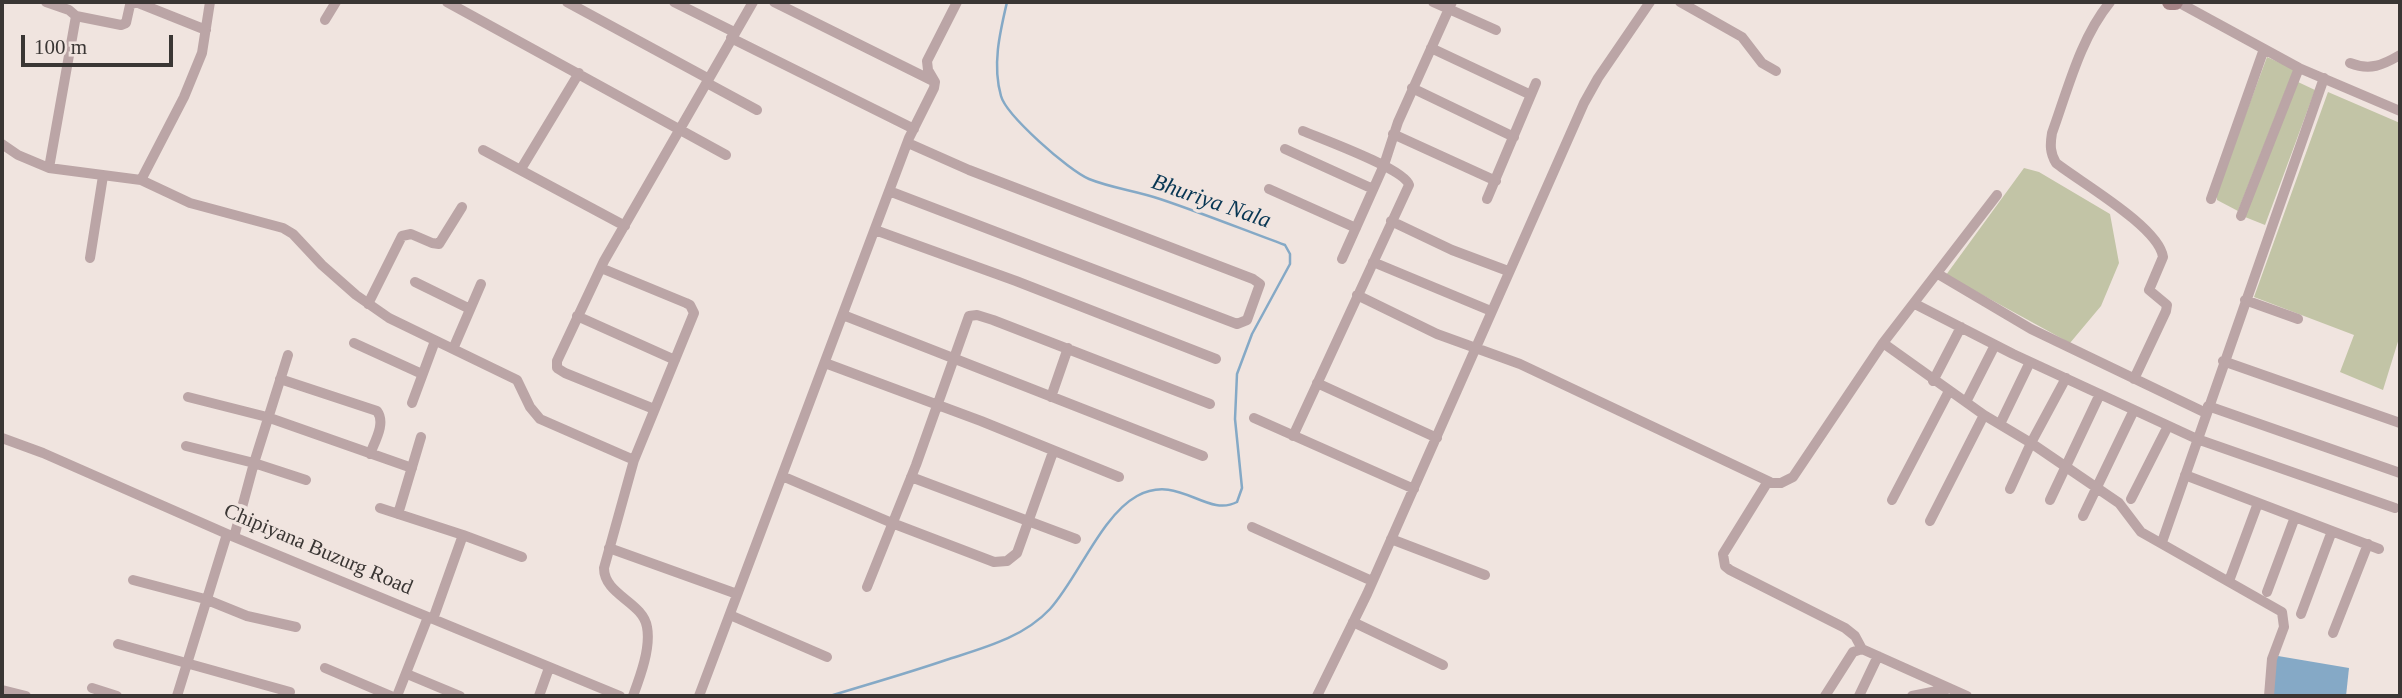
<!DOCTYPE html>
<html>
<head>
<meta charset="utf-8">
<style>
	body { margin:0 }
	#map { position:relative; width:2402px; height:698px; overflow:hidden; background:#f0e4df; font-family:Georgia,serif }
	canvas { display:block }
	.frame { position:absolute; inset:0; border:4px solid #3a3634; pointer-events:none }
	.scale { position:absolute; left:21px; top:35px; width:152px; height:32px; box-sizing:border-box; border:4px solid #3a3634; border-top:0; padding-left:9px; font-size:21px; line-height:24px; white-space:nowrap; color:#3a3634; -webkit-text-stroke:5px #f0e4df; paint-order:stroke }
</style>
</head>
<body>
<div id="map">
<canvas width="2402" height="698"></canvas>
<div class="frame"></div>
<div class="scale">100 m</div>
</div>
<script>
const ctx = document.querySelector('canvas').getContext('2d');
ctx.lineJoin = 'round';
function paint(path, color) { ctx.fillStyle = color; ctx.fill(path, 'evenodd'); }
function stroke(path, color, width, dash) { ctx.strokeStyle = color; ctx.lineWidth = width; ctx.lineCap = dash ? 'butt' : 'round'; ctx.setLineDash(dash || []); ctx.stroke(path); }
function write(font, color, halo, rows, align = 'center') {
  ctx.font = font + ' Georgia,serif'; ctx.lineWidth = 7; ctx.setLineDash([]); ctx.textBaseline = 'middle'; ctx.strokeStyle = halo; ctx.fillStyle = color; for (const [text, x, y, turn = 0] of rows) {
    ctx.save(); ctx.translate(x, y); ctx.rotate((+turn || 0) * Math.PI / 180); ctx.textAlign = isNaN(turn) ? turn : align; if (halo) ctx.strokeText(text, 0, 0); ctx.fillText(text, 0, 0); ctx.restore();
  }
}
const green = new Path2D(`
	M 2267,57 L 2294,69 L 2238,211 L 2217,200 L 2217,191 Z
	M 2298,82 L 2315,90 L 2265,225 L 2245,217 Z
	M 2328,92 L 2400,123 L 2400,335 L 2383,390 L 2340,372 L 2354,335 L 2254,297 Z
	M 2024,168 L 2039,172 L 2110,214 L 2119,263 L 2101,306 L 2070,343 L 1946,275 Z`);
const water = new Path2D(`
	M 2278,656 L 2349,668 L 2346,696 L 2271,696 L 2274,659 Z`);
const stream = new Path2D(`
	M 830,696 C 869,684 908,673 946,660 C 983,648 1023,638 1050,609 C 1078,578 1101,516 1137,496 C 1179,473 1206,518 1237,502 L 1242,488 L 1235,419 L 1237,374 L 1252,334 L 1290,264 L 1290,254 L 1285,245 C 1244,230 1202,213 1160,199 C 1137,191 1111,188 1089,179 C 1069,171 1006,115 1001,96 C 992,65 1000,32 1007,2`);
const street = new Path2D(`
	M 46,2 L 69,10 L 76,16 L 49,168
	M 447,2 L 726,155
	M 567,2 L 709,79
	M 674,2 L 734,32
	M 774,2 L 935,82
	M 1433,2 L 1496,30
	M 1680,2 L 1742,37 L 1762,63 L 1776,71
	M 2110,2 C 2080,39 2068,89 2052,133 C 2050,145 2050,153 2056,163 C 2080,182 2159,227 2163,257 L 2149,290 L 2167,305 L 2166,311 L 2134,379
	M 2178,2 L 2299,68 L 2400,111
	M 76,16 L 121,25 L 126,23 L 130,5 L 136,2 L 206,30
	M 325,20 L 336,2
	M 731,38 L 914,129
	M 1431,48 L 1531,95
	M 2350,63 C 2370,71 2383,65 2400,55
	M 707,83 L 757,110
	M 1412,88 L 1514,137
	M 1393,134 L 1496,181
	M 2,144 L 18,155 L 49,168 L 141,180 L 190,203 L 283,228 L 293,234 L 322,265 L 356,295 L 389,318 L 517,380 L 530,407 L 540,419 L 634,460
	M 1285,149 L 1373,189
	M 483,150 L 625,226
	M 521,169 L 579,73
	M 141,180 L 184,97 L 202,53 L 210,2
	M 1269,189 L 1356,228
	M 889,191 L 1237,324 L 1247,320 L 1260,284 L 1253,279 L 969,170 L 908,143
	M 1487,199 L 1536,83
	M 2211,199 L 2264,49
	M 2241,216 L 2299,68
	M 1391,221 L 1452,250 L 1508,271
	M 875,230 L 1016,281 L 1216,359
	M 90,258 L 103,176
	M 1342,259 L 1384,165 L 1398,122 L 1452,2
	M 1373,262 L 1491,311
	M 601,268 L 686,303 L 690,305 L 694,313 L 634,460 L 604,568 C 604,595 643,602 647,627 C 651,648 640,677 633,696
	M 1938,274 L 2031,329 L 2206,413
	M 415,282 L 470,309
	M 1357,295 L 1437,334 L 1520,364 L 1770,482
	M 2245,300 L 2298,319
	M 368,304 L 402,236 L 411,234 L 432,243 L 439,244 L 462,207
	M 1915,304 L 2013,354 L 2197,439 L 2395,508
	M 843,315 L 1203,456
	M 577,316 L 675,360
	M 354,343 L 422,374
	M 1883,343 L 1984,415 L 2031,443 L 2119,503 L 2141,532 L 2282,612 L 2284,627 L 2272,659 L 2269,696
	M 453,349 L 481,284
	M 2223,361 L 2400,423
	M 825,363 L 981,421 L 1119,477
	M 280,379 L 377,411 C 386,423 375,441 370,454
	M 1933,381 L 1961,327
	M 1317,383 L 1437,438
	M 188,397 L 267,417 L 412,468
	M 1051,397 L 1068,348
	M 1966,402 L 1995,345
	M 412,403 L 435,341
	M 2208,406 L 2400,473
	M 654,409 L 565,373 L 557,368 L 557,361 L 604,261 L 753,2
	M 1254,418 L 1414,489
	M 2000,424 L 2030,362
	M 1293,436 L 1409,185 C 1405,169 1322,139 1303,131
	M 2,438 L 43,453 L 234,537 L 620,696
	M 186,446 L 254,463 L 306,480
	M 2185,475 L 2379,549
	M 782,476 L 892,523 L 994,562 L 1007,561 L 1017,553 L 1053,452
	M 911,477 L 1076,539
	M 2010,489 L 2031,443 L 2066,378
	M 2131,499 L 2168,426
	M 1892,500 L 1949,391
	M 2050,500 L 2100,394
	M 380,508 L 463,535 L 522,557
	M 398,514 L 421,437
	M 2083,516 L 2134,410
	M 1930,521 L 1984,415
	M 1252,527 L 1372,581
	M 234,537 L 254,463 L 288,355
	M 1391,539 L 1485,575
	M 2162,542 L 2324,78
	M 609,548 L 737,594
	M 133,580 L 205,599 L 247,616 L 296,627
	M 2229,581 L 2258,503
	M 867,587 L 916,465 L 969,316 L 977,315 L 993,320 L 1210,404
	M 2267,592 L 2295,517
	M 2301,614 L 2332,531
	M 730,615 L 827,657
	M 433,619 L 463,535
	M 1353,622 L 1443,665
	M 2333,633 L 2368,544
	M 118,644 L 290,692
	M 1862,649 L 1855,636 L 1845,628 L 1730,570 L 1725,566 L 1723,554 L 1767,483 L 1781,483 L 1793,477 L 1883,343 L 1997,195
	M 325,668 L 391,696
	M 407,674 L 460,696
	M 92,688 L 117,696
	M 2,690 L 26,696
	M 177,696 L 227,534
	M 397,696 L 428,617
	M 539,696 L 549,668
	M 699,696 L 909,138 L 934,88 L 935,82 L 928,70 L 927,61 L 957,2
	M 1317,696 L 1367,594 L 1584,103 L 1598,78 L 1650,2
	M 1825,696 L 1853,652 L 1862,649 L 1967,696
	M 1859,696 L 1878,656
	M 1912,696 L 1947,689`);
const secondary = new Path2D(`
	M 2170,2 L 2175,2`);
const streetNames = [
	["Chipiyana Buzurg Road",318,550,23]
];
const waterNames = [
	["Bhuriya Nala",1211,202,19]
];
paint(green, '#c2c4a6');
paint(water, '#85a9c6');
stroke(stream, '#85a9c6', 2.5);
stroke(street, '#bba5a6', 10);
stroke(secondary, '#a48486', 16);
write('21px', '#3a3634', '#f0e4df', streetNames);
write('italic 23px', '#073653', '#f0e4df', waterNames);
</script>
</body>
</html>
